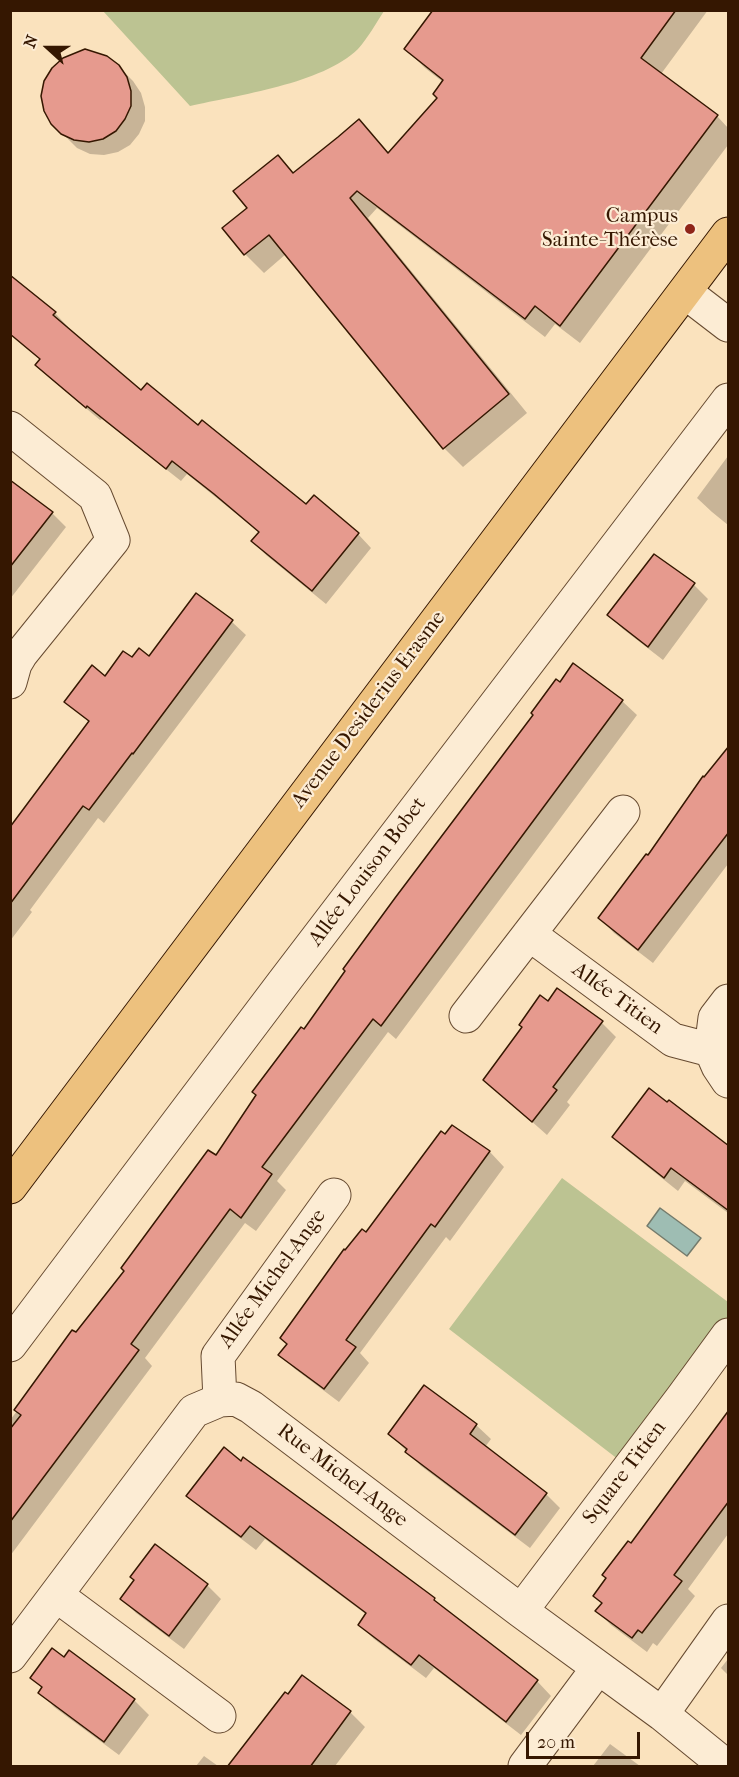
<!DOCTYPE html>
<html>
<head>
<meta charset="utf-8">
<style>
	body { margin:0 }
	#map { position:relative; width:739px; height:1777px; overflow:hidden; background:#fae2bd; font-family:"IM FELL French Canon",serif }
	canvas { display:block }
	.frame { position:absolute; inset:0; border:12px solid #351701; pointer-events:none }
	.north { position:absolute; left:18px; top:18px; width:60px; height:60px; -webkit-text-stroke:4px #fcecd4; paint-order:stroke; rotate:291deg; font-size:16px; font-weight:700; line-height:24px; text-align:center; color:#351701 }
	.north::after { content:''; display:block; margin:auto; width:21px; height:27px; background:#351701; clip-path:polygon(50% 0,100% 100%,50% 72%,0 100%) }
	.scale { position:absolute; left:526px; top:1732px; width:114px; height:27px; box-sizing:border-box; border:3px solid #351701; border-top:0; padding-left:8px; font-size:18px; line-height:21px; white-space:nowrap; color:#351701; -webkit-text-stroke:4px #fcecd4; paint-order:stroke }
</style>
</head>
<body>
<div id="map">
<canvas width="739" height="1777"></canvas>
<div class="frame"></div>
<div class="north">N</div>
<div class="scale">20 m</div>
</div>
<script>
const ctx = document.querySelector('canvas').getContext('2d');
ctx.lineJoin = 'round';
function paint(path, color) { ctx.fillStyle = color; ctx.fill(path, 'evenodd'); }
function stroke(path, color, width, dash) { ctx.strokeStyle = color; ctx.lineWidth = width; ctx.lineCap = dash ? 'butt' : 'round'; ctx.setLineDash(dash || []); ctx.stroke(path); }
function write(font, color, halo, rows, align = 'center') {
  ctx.font = font + ' "IM FELL French Canon",serif'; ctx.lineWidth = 4.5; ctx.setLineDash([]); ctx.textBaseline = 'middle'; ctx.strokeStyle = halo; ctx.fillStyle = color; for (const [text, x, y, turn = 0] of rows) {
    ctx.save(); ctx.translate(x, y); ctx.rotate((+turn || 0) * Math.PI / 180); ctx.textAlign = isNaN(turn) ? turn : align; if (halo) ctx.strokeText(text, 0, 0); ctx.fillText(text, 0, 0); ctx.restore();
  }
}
const green = new Path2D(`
	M 103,11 L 384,11 C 376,23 368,38 358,49 C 322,84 238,95 190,106 Z
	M 562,1178 L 728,1302 L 728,1317 L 619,1460 L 449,1329 Z`);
const water = new Path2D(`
	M 660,1208 L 701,1238 L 687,1256 L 647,1226 Z`);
const shadow = new Path2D(`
	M 517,10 L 708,10 L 661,74 L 717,116 L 728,128 L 728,145 L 580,343 L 555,324 L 545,337 L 377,208 L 368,218 L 527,413 L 463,467 L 444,448 L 286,254 L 264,273 L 245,254 L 249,208 L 277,157 L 294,174 L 359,121 L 390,154 L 438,98 L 443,82 L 425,68 L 406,49 Z
	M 118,66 L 133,81 L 141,93 L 145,107 L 145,121 L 139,134 L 130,145 L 118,152 L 104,155 L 90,154 L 77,148 L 52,123 Z
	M 10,276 L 55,313 L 68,327 L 67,329 L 142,392 L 199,427 L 306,506 L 358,534 L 371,548 L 326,604 L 266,555 L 253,541 L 260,533 L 187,474 L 181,481 L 102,419 L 100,420 L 51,379 L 37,365 L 41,360 Z
	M 728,456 L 728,525 L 712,512 L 697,498 Z
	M 10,483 L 52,513 L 66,527 L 10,599 Z
	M 654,556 L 694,585 L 708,599 L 663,660 L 623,629 L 609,615 Z
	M 232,622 L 246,635 L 104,823 L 98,818 L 30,910 L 32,912 L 10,941 L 10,829 L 90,723 L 66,702 L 132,659 L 150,658 Z
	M 573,665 L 622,701 L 637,715 L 396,1039 L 388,1032 L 277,1181 L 286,1190 L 256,1231 L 245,1223 L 145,1358 L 152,1366 L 10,1556 L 10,1420 L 217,1157 L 304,1031 Z
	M 728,778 L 728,864 L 653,963 L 614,933 L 600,918 L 649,858 Z
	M 549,1003 L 602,1023 L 616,1037 L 567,1102 L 570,1105 L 547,1135 L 485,1080 L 523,1027 Z
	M 452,1127 L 490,1152 L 504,1167 L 450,1241 L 446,1237 L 360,1353 L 369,1363 L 339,1402 L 295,1369 L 280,1355 L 366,1234 Z
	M 614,1137 L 728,1147 L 728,1213 L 685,1181 L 678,1191 L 628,1151 Z
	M 424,1387 L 476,1425 L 491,1439 L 485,1447 L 546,1494 L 560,1508 L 530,1548 L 421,1466 L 390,1434 Z
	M 728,1415 L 728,1534 L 688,1589 L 695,1596 L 657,1646 L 653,1643 L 647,1652 L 611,1625 L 597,1611 L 603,1604 L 595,1596 Z
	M 188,1496 L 434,1600 L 443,1609 L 537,1681 L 551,1696 L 521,1735 L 434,1668 L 426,1678 L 374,1639 L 360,1625 L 367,1615 L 265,1539 L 256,1550 L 203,1510 Z
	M 207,1585 L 221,1599 L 184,1649 L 136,1613 L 122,1599 Z
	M 70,1652 L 134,1700 L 149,1715 L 119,1755 L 54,1707 L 40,1692 L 43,1689 L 32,1678 L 64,1659 Z
	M 728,1659 L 728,1675 L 721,1668 Z
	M 302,1677 L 350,1712 L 365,1727 L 335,1766 L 229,1766 Z
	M 610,1744 L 640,1766 L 593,1766 Z
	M 204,1756 L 218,1766 L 196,1766 Z`);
const building = new Path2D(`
	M 433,10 L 676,10 L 641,58 L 718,115 L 560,326 L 535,306 L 525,319 L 357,191 L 350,198 L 509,394 L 443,449 L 269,235 L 244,255 L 222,228 L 247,208 L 233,191 L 278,155 L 293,173 L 338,137 L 359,119 L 388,153 L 437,98 L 433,94 L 443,80 L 404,49 Z
	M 85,49 L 107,56 L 119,65 L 127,77 L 131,91 L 131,106 L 125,119 L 116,131 L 103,139 L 89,142 L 74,140 L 61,134 L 51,124 L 44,111 L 41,96 L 44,81 L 52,68 L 63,58 Z
	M 10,275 L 56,312 L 53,315 L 141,390 L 147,383 L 198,425 L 202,420 L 306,504 L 314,495 L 359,533 L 312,591 L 251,541 L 259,532 L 214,494 L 172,461 L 166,469 L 87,406 L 86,408 L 35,365 L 40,359 L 10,334 Z
	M 10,480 L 53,512 L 10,567 Z
	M 654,554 L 695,583 L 648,647 L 607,615 Z
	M 196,593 L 233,620 L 133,754 L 132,753 L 89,810 L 83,806 L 10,904 L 10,827 L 89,721 L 64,702 L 92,665 L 105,676 L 123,651 L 132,657 L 139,648 L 149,656 Z
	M 573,663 L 623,700 L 381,1026 L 373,1019 L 262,1167 L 272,1174 L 241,1218 L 230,1209 L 131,1344 L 139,1350 L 10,1522 L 10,1429 L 21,1415 L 14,1410 L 72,1330 L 76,1332 L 124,1271 L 121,1268 L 208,1150 L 216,1155 L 256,1095 L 252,1092 L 301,1027 L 304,1029 L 345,971 L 343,969 L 395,898 L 533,715 L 531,713 L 556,679 L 560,682 Z
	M 729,746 L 729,832 L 638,950 L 598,918 L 646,854 L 648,855 L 703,776 L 704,777 Z
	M 557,988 L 603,1021 L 553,1087 L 557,1090 L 532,1122 L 483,1080 L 522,1027 L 519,1025 L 540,995 L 548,1001 Z
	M 649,1088 L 667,1102 L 669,1100 L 729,1146 L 729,1211 L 671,1168 L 664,1178 L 612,1137 Z
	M 452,1125 L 490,1151 L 435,1227 L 431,1224 L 346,1340 L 356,1347 L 324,1389 L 278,1355 L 287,1344 L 280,1338 L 344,1249 L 345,1250 L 362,1229 L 366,1232 L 441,1131 L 445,1134 Z
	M 424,1385 L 477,1424 L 470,1434 L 547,1493 L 515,1535 L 405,1452 L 407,1449 L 388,1434 Z
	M 729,1410 L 729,1501 L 674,1575 L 682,1581 L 642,1633 L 638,1630 L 632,1638 L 595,1611 L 602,1603 L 593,1596 L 606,1578 L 602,1575 L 628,1541 L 631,1543 Z
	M 224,1447 L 241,1461 L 243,1457 L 334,1523 L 435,1598 L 434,1600 L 538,1680 L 506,1722 L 419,1655 L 411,1665 L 358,1625 L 366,1613 L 250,1526 L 241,1537 L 186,1496 Z
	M 155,1544 L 208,1584 L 169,1636 L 120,1599 L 134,1580 L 130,1577 Z
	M 52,1648 L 64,1657 L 69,1650 L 135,1699 L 104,1742 L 38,1693 L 42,1687 L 30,1678 Z
	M 302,1675 L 351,1711 L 310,1767 L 227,1767 L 285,1692 L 288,1694 Z`);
const minor = new Path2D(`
	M 685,292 L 728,325
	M 10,428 L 95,496 L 113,540 L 21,654 L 15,664 L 10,682
	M 529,934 L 673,1040 L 711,1050
	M 728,1001 L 715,1018 L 711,1050 L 718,1066 L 728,1081
	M 466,1016 L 623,812
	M 10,1345 L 283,983 L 728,400
	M 220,1400 L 218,1356 L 334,1195
	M 56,1595 L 219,1716
	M 521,1611 L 682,1398 L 728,1335
	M 10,1656 L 194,1411 L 220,1400 L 236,1399 L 251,1407 L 521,1611 L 662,1714 L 726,1766
	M 662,1714 L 728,1621
	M 525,1766 L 598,1668`);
const major = new Path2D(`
	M 10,1187 L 728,234`);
const markers = [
	[690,229,6,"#8f2418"]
];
const poiNames = [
	["Campus",678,217],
	["Sainte-Thérèse",678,241]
];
const streetNames = [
	["Avenue Desiderius Erasme",369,710,-53],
	["Allée Louison Bobet",368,872,-53],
	["Allée Titien",617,999,36],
	["Allée Michel-Ange",273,1279,-54],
	["Square Titien",625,1473,-53],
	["Rue Michel-Ange",342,1476,37]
];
paint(green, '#bcc392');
paint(water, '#9ebdb3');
stroke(water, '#747b6c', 1.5);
paint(shadow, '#0003');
paint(building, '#e69a8e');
stroke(building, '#351701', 1.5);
stroke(minor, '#664a30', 35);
stroke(major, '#351701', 35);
stroke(minor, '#fcecd4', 33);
stroke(major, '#edc17e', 33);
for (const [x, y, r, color] of markers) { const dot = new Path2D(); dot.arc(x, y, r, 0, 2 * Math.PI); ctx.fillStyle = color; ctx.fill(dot); stroke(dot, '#fcecd4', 2); }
write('21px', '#351701', '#fcecd4', poiNames, 'right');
write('21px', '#351701', '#fcecd4', streetNames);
</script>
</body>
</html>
